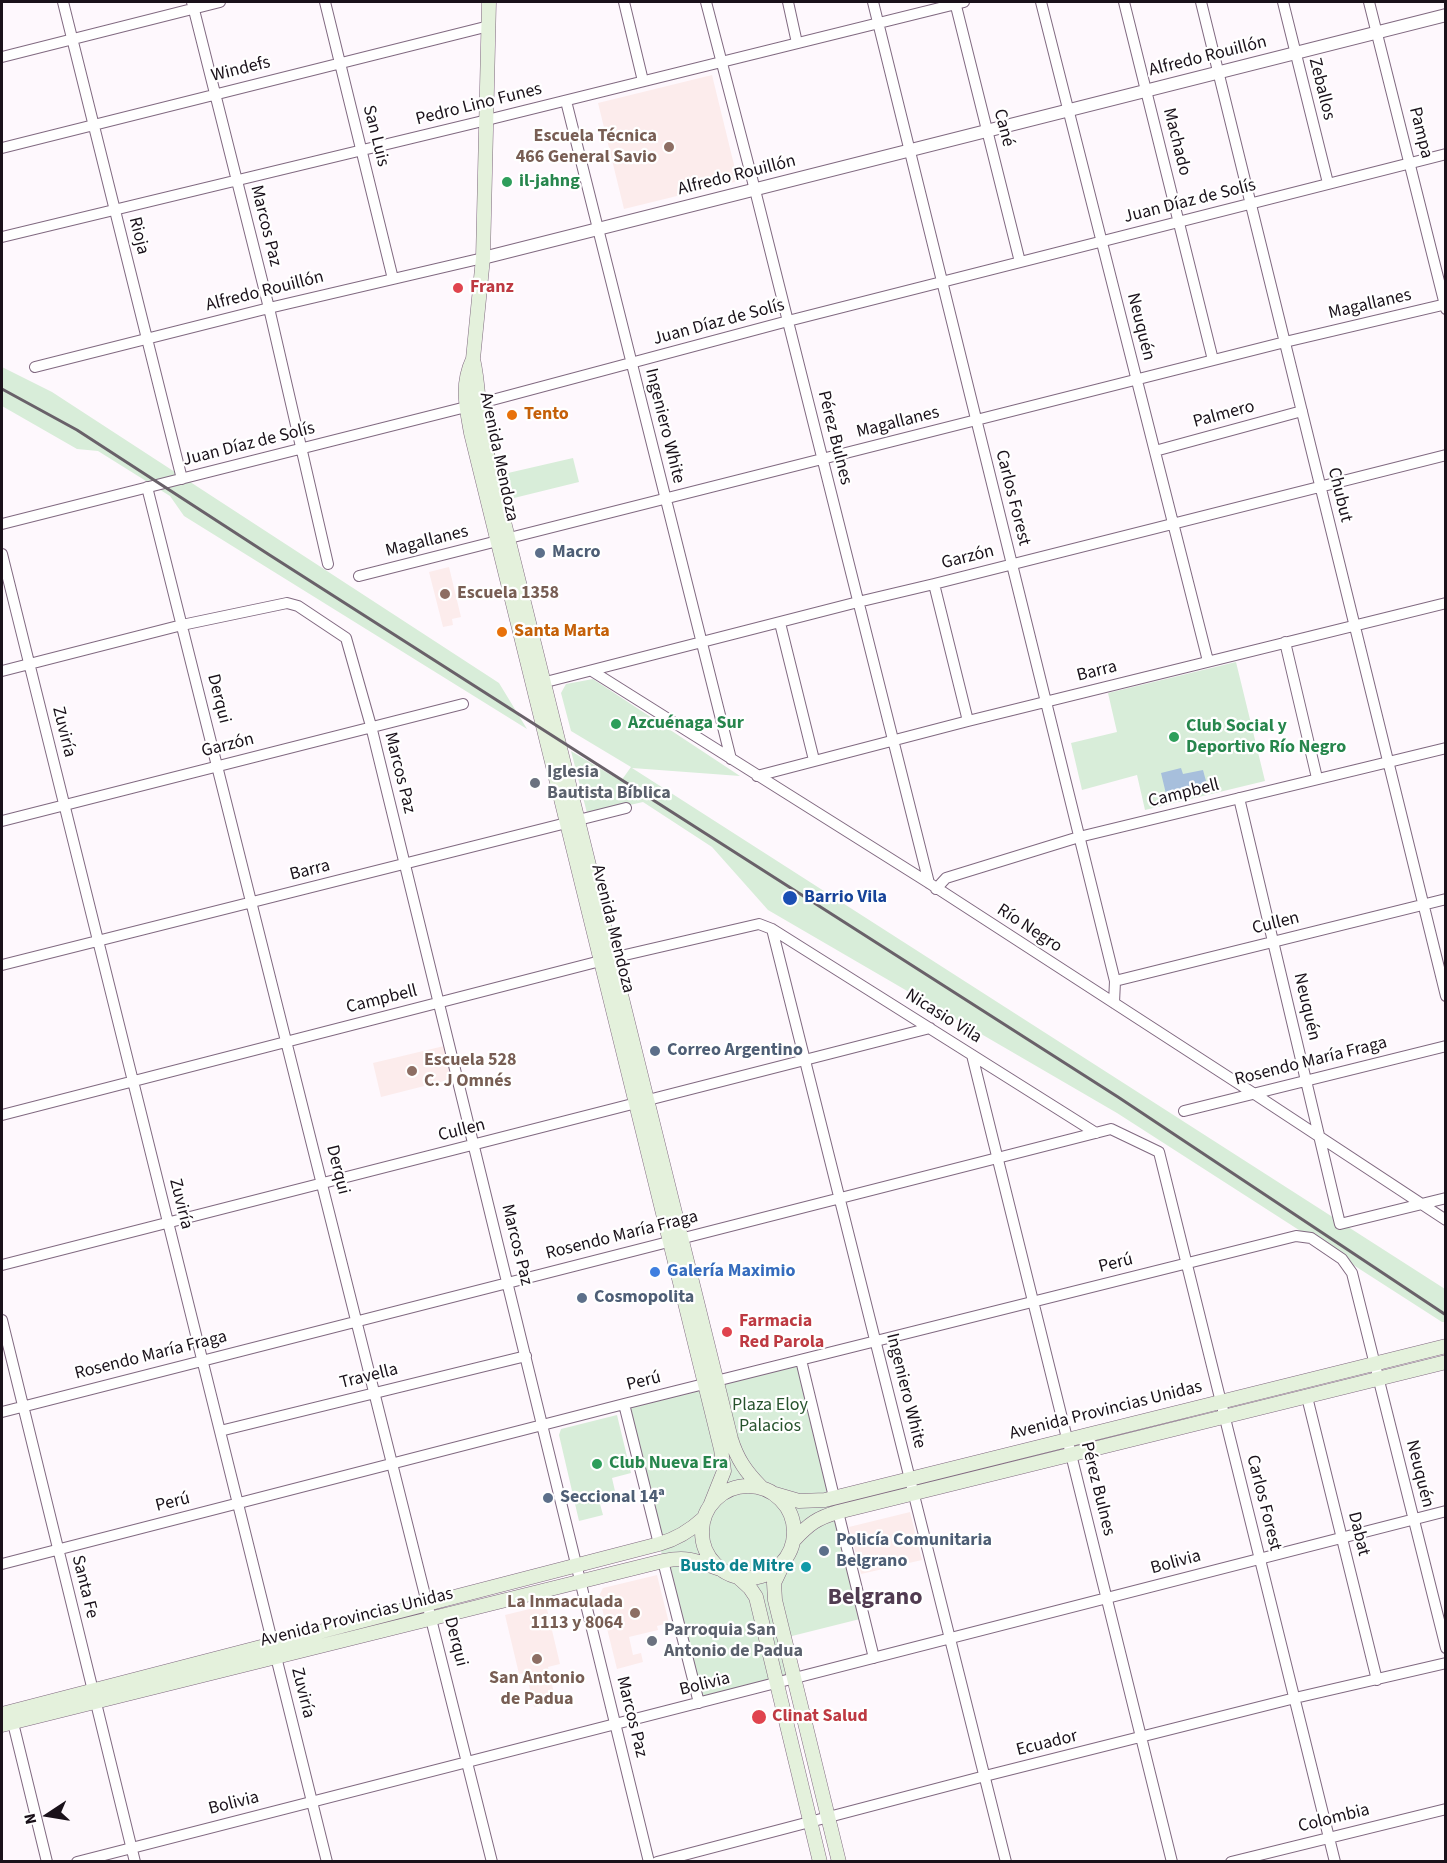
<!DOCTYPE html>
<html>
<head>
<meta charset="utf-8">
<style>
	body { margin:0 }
	#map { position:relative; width:1447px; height:1863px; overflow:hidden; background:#fef8fd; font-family:"Source Sans 3",sans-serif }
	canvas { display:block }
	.frame { position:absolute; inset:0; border:3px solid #1a111a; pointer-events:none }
	.north { position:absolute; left:18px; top:1785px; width:60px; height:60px; -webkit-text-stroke:4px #fff; paint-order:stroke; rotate:258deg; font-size:16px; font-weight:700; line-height:24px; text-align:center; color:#1a111a }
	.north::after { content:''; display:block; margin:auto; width:21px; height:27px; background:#1a111a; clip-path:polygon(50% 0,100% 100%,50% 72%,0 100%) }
</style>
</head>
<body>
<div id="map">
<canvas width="1447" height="1863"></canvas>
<div class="frame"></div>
<div class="north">N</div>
</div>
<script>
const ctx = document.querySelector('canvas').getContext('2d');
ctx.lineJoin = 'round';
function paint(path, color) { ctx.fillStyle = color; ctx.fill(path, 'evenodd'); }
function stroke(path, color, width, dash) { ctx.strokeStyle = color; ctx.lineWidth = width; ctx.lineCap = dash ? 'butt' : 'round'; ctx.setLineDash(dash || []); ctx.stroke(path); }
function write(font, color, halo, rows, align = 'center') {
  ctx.font = font + ' "Source Sans 3",sans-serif'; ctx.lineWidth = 4.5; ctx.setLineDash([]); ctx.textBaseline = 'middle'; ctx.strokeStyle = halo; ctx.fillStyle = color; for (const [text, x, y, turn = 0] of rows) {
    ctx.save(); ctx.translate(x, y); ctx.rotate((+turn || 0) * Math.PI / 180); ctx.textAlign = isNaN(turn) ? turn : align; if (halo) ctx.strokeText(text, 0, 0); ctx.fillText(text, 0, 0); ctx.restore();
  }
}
const education = new Path2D(`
	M 712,75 L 738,181 L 624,209 L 598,103 Z
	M 449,567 L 461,617 L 452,619 L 453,625 L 443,627 L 429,572 Z
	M 444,1046 L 452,1079 L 381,1097 L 373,1063 Z
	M 910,1512 L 922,1560 L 861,1574 L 849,1527 Z
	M 657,1575 L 669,1623 L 657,1626 L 658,1630 L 629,1637 L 633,1655 L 641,1653 L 643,1662 L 617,1669 L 599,1596 L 603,1588 Z
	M 546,1605 L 560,1664 L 548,1667 L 556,1702 L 534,1707 L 526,1673 L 519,1674 L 505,1615 Z`);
const green = new Path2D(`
	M 2,367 L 52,392 L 499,683 L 527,729 L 184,516 L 170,496 L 98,451 L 77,449 L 2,406 Z
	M 573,458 L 579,482 L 514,498 L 508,473 Z
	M 1236,662 L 1265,781 L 1145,810 L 1137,775 L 1082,790 L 1071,743 L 1117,732 L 1108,693 Z
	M 593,679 L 740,776 L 632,768 L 1445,1289 L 1445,1322 L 1442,1322 L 1117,1113 L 768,910 L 712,847 L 643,802 L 591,814 L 587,813 L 571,751 L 621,781 L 631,767 L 571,731 L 561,693 L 566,684 Z
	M 801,1360 L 864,1618 L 784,1638 L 794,1679 L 699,1703 L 624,1404 Z
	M 617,1415 L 631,1473 L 612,1478 L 617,1500 L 600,1504 L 603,1515 L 579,1521 L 559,1435 L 561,1429 Z`);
const water = new Path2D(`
	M 1181,768 L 1183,774 L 1203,770 L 1209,792 L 1168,802 L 1161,773 Z`);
const minor = new Path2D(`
	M 63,2 L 182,479
	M 192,2 L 269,308 L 328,564
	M 325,2 L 393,279
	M 624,2 L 643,81
	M 706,2 L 755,190 L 929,883
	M 788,2 L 797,43
	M 873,2 L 1115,981 L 1114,1003
	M 955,2 L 1020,262
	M 1041,2 L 1208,661
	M 1124,2 L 1213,360
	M 1201,2 L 1446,996
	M 1283,2 L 1328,183
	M 1369,2 L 1446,309
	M 2,57 L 220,2
	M 566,101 L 731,759
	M 2,148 L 489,26
	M 2,237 L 487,120 L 964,2
	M 35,367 L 269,308 L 483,258
	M 1155,451 L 1302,411
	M 147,487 L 492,1862
	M 2,524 L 466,407 L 788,321 L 1446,154
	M 2,554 L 327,1862
	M 359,576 L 1285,342 L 1446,304
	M 934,584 L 968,721
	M 780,623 L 814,760
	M 1285,642 L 1317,778
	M 2,671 L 182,625 L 287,603 L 298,606 L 346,638 L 371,726 L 649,1862
	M 592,671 L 929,883 L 1253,1093 L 1446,1220
	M 538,684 L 858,602 L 934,584 L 1446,455
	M 757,776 L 968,721 L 1446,603
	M 1239,798 L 1340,1224 L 1446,1198
	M 2,821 L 463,704
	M 936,889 L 946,878 L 1079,837 L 1446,748
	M 772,929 L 1006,1862
	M 2,965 L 626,808
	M 1115,981 L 1446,899
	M 972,1055 L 1172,1862
	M 1184,1111 L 1446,1046
	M 2,1115 L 612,958 L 759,924 L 772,929 L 1096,1133
	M 2,1265 L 930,1028
	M 2,1320 L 135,1862
	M 801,1360 L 834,1497
	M 1307,1397 L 1377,1680
	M 624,1404 L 659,1544
	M 2,1412 L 1111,1129 L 1159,1152 L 1335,1862
	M 220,1431 L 526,1356
	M 838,1512 L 874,1658
	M 663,1561 L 699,1703
	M 2,1564 L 624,1404 L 1296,1236 L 1311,1238 L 1342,1259 L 1352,1273 L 1446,1648
	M 13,1723 L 47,1862
	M 77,1862 L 1446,1511
	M 657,1862 L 985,1776 L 1295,1698 L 1446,1663
	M 1231,1862 L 1446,1809`);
const tertiary = new Path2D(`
	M 483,258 L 1446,15`);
const secondary = new Path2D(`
	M 489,2 L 483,258 L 473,359 C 461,385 466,405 471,433 L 721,1449 L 724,1471 L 710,1506
	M 473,359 C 479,384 478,411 483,437 L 731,1439 C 737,1459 746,1472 761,1487
	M702 1532a46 46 0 1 1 92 0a46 46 0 1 1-92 0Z
	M 775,1494 L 799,1501 L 825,1500 L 1446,1346
	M 794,1540 C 809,1524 817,1518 838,1512 L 1446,1362
	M 785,1560 L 774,1583 L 775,1600 L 839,1862
	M 738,1577 L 750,1588 L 756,1597 L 820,1862
	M 2,1714 L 659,1544 C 677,1539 691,1530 704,1518
	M 2,1725 L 663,1561 C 688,1556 697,1561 720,1569`);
const rail = new Path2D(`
	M 2,389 L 77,430 L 268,554 L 1118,1097 L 1446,1315`);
const markers = [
	[669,147,6,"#8d6e63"],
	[507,182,6,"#2e9e5b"],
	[458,288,6,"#e0444e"],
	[512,415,6,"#e8710a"],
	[540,553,6,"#5c6f8a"],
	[445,594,6,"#8d6e63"],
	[502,632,6,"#e8710a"],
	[616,724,6,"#2e9e5b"],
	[1174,737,6,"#2e9e5b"],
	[535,783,6,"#6b7280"],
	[790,898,8,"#1a4fb4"],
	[655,1051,6,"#5c6f8a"],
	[412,1071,6,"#8d6e63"],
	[655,1272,6,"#3f7fe0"],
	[582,1298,6,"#5c6f8a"],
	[727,1332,6,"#e0444e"],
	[597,1464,6,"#2e9e5b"],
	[548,1498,6,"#5c6f8a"],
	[824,1551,6,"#5c6f8a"],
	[806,1567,6,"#0f9aa8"],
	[635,1613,6,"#8d6e63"],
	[652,1641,6,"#6b7280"],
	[537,1659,6,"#8d6e63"],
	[759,1717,8,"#e0444e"]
];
const streetNames = [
	["Alfredo Rouillón",1208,57,-14],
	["Windefs",241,70,-14],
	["Zeballos",1321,89,76],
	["Pedro Lino Funes",479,105,-14],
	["Cané",1003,128,76],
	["Pampa",1420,133,76],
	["San Luis",375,136,76],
	["Machado",1176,142,76],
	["Alfredo Rouillón",737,176,-14],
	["Juan Díaz de Solís",1190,202,-14],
	["Marcos Paz",265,226,76],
	["Rioja",138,236,76],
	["Alfredo Rouillón",265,292,-14],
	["Magallanes",1370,305,-13],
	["Juan Díaz de Solís",719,323,-15],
	["Neuquén",1140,327,76],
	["Palmero",1224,415,-15],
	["Magallanes",898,423,-14],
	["Ingeniero White",664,426,76],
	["Pérez Bulnes",834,438,76],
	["Juan Díaz de Solís",249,445,-14],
	["Avenida Mendoza",498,457,78],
	["Chubut",1339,495,76],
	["Carlos Forest",1012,498,76],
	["Magallanes",427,542,-14],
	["Garzón",968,558,-14],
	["Barra",1097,672,-14],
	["Derqui",218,699,76],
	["Zuviría",63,732,76],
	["Garzón",228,746,-14],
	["Marcos Paz",399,773,76],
	["Campbell",1184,794,-14],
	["Barra",310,871,-14],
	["Cullen",1276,924,-14],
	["Avenida Mendoza",612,929,76],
	["Río Negro",1029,929,33],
	["Campbell",382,1000,-14],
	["Neuquén",1306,1007,77],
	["Nicasio Vila",943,1017,32],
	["Rosendo María Fraga",1311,1062,-14],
	["Cullen",462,1131,-14],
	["Derqui",337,1170,76],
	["Zuviría",180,1204,76],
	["Rosendo María Fraga",622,1236,-14],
	["Marcos Paz",516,1245,76],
	["Perú",1116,1264,-14],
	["Rosendo María Fraga",151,1356,-14],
	["Travella",369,1377,-14],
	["Perú",644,1382,-14],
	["Ingeniero White",905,1391,76],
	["Avenida Provincias Unidas",1106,1411,-14],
	["Neuquén",1419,1474,76],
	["Pérez Bulnes",1097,1489,76],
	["Perú",173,1503,-14],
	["Carlos Forest",1263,1503,76],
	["Dabat",1358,1534,76],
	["Bolivia",1176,1563,-15],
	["Santa Fe",84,1587,76],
	["Avenida Provincias Unidas",357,1618,-14],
	["Derqui",455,1642,76],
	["Bolivia",705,1685,-14],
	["Zuviría",302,1693,76],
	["Marcos Paz",631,1717,76],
	["Ecuador",1047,1744,-14],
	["Bolivia",234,1804,-14],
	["Colombia",1334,1819,-14]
];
const educationNames = [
	["Escuela Técnica",657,137],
	["466 General Savio",657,158],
	["Escuela 1358",457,594,"left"],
	["Escuela 528",424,1061,"left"],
	["C. J Omnés",424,1082,"left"],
	["La Inmaculada",623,1603],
	["1113 y 8064",623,1624],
	["San Antonio",537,1679,"center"],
	["de Padua",537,1700,"center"]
];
const leisureNames = [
	["il-jahng",519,182],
	["Azcuénaga Sur",628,724],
	["Club Social y",1186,727],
	["Deportivo Río Negro",1186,748],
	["Club Nueva Era",609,1464]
];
const healthNames = [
	["Franz",470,288],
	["Farmacia",739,1322],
	["Red Parola",739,1343],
	["Clinat Salud",772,1717]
];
const foodNames = [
	["Tento",524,415],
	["Santa Marta",514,632]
];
const serviceNames = [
	["Macro",552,553],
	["Correo Argentino",667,1051],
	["Cosmopolita",594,1298],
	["Seccional 14ª",560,1498],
	["Policía Comunitaria",836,1541],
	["Belgrano",836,1562]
];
const worshipNames = [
	["Iglesia",547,773],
	["Bautista Bíblica",547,794],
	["Parroquia San",664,1631],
	["Antonio de Padua",664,1652]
];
const transitNames = [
	["Barrio Vila",804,898]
];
const shopNames = [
	["Galería Maximio",667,1272]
];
const parkNames = [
	["Plaza Eloy",770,1406],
	["Palacios",770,1427]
];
const cultureNames = [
	["Busto de Mitre",794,1567]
];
const districtNames = [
	["Belgrano",875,1599]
];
paint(education, '#fcecec');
paint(green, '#d8edd9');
paint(water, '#a7bfdc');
stroke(minor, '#806980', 12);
stroke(tertiary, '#806980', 14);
stroke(secondary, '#806980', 15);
stroke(minor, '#fff', 10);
stroke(tertiary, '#fff', 12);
stroke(secondary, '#e4f1dc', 14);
stroke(rail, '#696169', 3);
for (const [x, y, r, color] of markers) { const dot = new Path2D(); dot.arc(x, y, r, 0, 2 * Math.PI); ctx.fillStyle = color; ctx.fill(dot); stroke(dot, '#fff', 2); }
write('18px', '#1a111a', '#fff', streetNames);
write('bold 18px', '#785e54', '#fff', educationNames, 'right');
write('bold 18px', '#27864d', '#fff', leisureNames, 'left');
write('bold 18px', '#be3a42', '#fff', healthNames, 'left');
write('bold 18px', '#c56008', '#fff', foodNames, 'left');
write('bold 18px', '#4e5e75', '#fff', serviceNames, 'left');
write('bold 18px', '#5b616d', '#fff', worshipNames, 'left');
write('bold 18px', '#164399', '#fff', transitNames, 'left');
write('bold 18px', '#366cbe', '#fff', shopNames, 'left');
write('18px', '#26522c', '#fff', parkNames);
write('bold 18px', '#0d838f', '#fff', cultureNames, 'right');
write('bold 24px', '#513c51', '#fff', districtNames);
</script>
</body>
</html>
